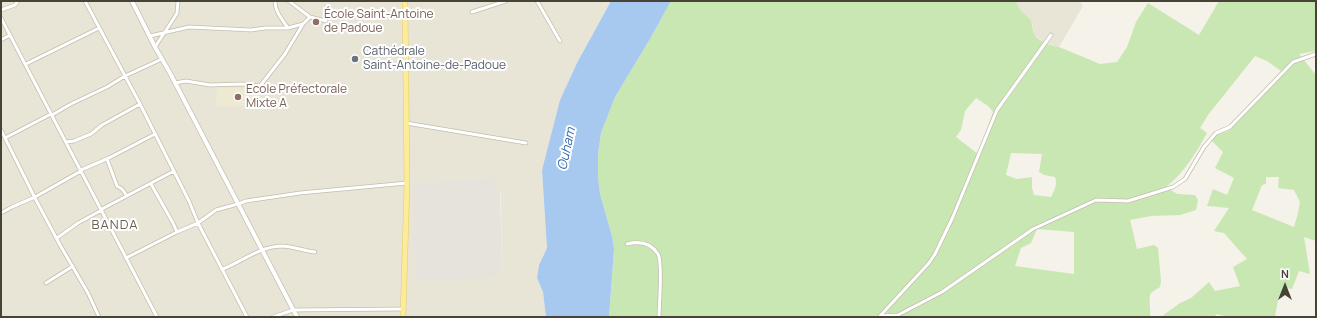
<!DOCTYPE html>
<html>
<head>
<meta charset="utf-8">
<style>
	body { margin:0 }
	#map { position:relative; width:1317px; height:318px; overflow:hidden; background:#f4f2e9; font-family:Manrope,sans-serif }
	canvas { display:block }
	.frame { position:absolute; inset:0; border:2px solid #474337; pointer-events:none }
	.north { position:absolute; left:1265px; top:266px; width:40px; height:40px; -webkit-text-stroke:3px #fff; paint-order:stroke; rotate:0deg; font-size:11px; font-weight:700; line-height:16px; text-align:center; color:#474337 }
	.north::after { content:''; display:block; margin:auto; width:14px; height:18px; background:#474337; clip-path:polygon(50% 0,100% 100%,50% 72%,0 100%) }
</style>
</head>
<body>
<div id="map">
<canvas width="1317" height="318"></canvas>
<div class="frame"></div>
<div class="north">N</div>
</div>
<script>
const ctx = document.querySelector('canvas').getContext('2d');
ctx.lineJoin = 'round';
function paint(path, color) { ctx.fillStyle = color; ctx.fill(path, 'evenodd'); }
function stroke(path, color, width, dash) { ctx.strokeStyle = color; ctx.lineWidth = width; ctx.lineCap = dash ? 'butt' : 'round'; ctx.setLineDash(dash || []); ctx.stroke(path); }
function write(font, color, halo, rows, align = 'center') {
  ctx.font = font + ' Manrope,sans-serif'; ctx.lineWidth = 4; ctx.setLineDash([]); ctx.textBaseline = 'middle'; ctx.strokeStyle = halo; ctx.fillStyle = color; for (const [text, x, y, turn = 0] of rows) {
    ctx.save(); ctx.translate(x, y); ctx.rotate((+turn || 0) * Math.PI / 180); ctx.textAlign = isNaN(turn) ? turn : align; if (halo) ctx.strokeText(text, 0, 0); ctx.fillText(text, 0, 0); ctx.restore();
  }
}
const residential = new Path2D(`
	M 1,1 L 611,1 L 577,63 L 560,100 L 542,170 L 547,248 L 539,265 L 537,278 L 543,292 L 546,317 L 1,317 ZM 484,178 L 501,194 L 502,267 L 500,273 L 413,184 Z
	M 1016,1 L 1080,1 L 1083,6 L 1059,47 L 1053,46 L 1043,42 L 1034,34 L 1032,23 L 1017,6 Z`);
const industrial = new Path2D(`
	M 484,178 L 490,178 L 494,181 L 500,189 L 502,267 L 500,273 L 491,278 L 415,280 L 413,183 Z`);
const education = new Path2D(`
	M 259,87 L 260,105 L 216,107 L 217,88 Z`);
const green = new Path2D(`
	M 671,1 L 1016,1 C 1018,10 1026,14 1031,21 C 1033,25 1032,30 1034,34 C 1039,42 1051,46 1059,47 L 1100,64 L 1117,62 L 1127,47 L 1136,22 L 1148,3 L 1199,35 L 1219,1 L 1316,1 L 1316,51 L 1299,54 L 1316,75 L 1316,241 L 1304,237 L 1310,274 L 1299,271 L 1292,289 L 1286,288 L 1278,300 L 1275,317 L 1229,317 L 1216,314 L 1215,317 L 1161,317 L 1180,303 L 1191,298 L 1209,282 L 1215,291 L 1240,286 L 1233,267 L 1247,259 L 1224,233 L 1214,231 L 1229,208 L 1207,206 L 1213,189 L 1227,195 L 1234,178 L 1215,168 L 1223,152 L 1211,140 L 1214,135 L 1228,131 L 1253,102 L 1281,71 L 1267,61 L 1255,56 L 1208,115 L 1200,128 L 1207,133 C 1196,153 1184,173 1166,187 L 1177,194 L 1195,195 L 1198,200 L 1196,210 L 1180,215 L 1151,216 L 1130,220 L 1137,249 L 1154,245 L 1158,248 L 1161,281 L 1160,287 C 1157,289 1153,291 1151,293 C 1148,297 1151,311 1150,317 L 893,317 L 885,311 L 879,317 L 609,317 L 614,249 L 612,236 L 600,194 L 598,177 L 598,154 L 601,133 L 615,97 L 650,39 ZM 976,98 L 988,106 L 993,112 L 978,154 L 956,137 L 961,130 L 965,111 ZM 1011,153 L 1042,154 L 1039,172 L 1044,175 L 1055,177 C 1058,184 1054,191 1051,197 L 1034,195 L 1032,188 L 1032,177 L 1017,179 L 1006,175 ZM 1266,177 L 1279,177 L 1278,188 L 1294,190 L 1300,202 L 1298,213 L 1294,227 L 1252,210 L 1262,185 L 1266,184 ZM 1037,229 L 1074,232 L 1074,274 L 1015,266 L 1021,248 L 1031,243 Z`);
const water = new Path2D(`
	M 611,1 L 671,1 L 650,39 L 615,97 L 601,133 L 598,154 L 598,177 L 600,194 L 612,236 L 614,249 L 609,317 L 546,317 L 543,292 L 537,278 L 539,265 L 547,248 L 542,170 L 560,100 L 577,63 Z`);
const minor = new Path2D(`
	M 85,1 L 140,104 L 189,201 L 198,223 L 247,317
	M 275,1 C 275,12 282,19 288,28
	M 289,1 L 310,17 L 326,21
	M 537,1 L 560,41
	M 1,10 L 15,5 L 18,1
	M 472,12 L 506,1
	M 1,18 L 157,317
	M 150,36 L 189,27 L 251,30 L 265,28 L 288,28 L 303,24 L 310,17
	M 1,40 L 10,35
	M 155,47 L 174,18 L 177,13 L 178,1
	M 26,64 L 99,28
	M 175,83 L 186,81 L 210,85 L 242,84 L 260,86 L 285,54 L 303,24
	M 52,115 L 71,104 L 107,87 L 125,76 L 162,59
	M 406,123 L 526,143
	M 1,130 L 36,200 L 60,245 L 88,293 L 99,317
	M 5,138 L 51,114
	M 66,142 L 74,141 L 91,134 L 102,125 L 140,104
	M 107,159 L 117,186 L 122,189 L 127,196
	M 81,170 L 109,158 L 155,134
	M 151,184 L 173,223 L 177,232
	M 102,209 L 174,171
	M 1,213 L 12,207 L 35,197 L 81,171
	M 57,238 L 78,223 L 102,210
	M 627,244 C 639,241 651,243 658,254 C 663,262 659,306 659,317
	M 126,258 L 177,232 L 198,223 L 216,210 L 238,204 L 246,201 L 300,193 L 407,183
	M 223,269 C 243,261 259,247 281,246 C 293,246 303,251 315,252
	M 46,283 L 73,266
	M 880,316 L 898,315 L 942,292 L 1033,229 L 1096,200 L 1128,201 L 1173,187 L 1185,179 L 1204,147 L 1216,133 L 1230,127 L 1293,62 L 1316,54
	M 880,316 L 929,263 L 935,254 L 952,219 L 997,110 L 1051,35
	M 273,317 L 293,310 L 403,309`);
const tertiary = new Path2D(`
	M 132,1 L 155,47 L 170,73 L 297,317`);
const primary = new Path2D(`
	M 403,317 L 407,183 L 405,1`);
const markers = [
	[316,22,4,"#8d6e63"],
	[355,59,4,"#6b7280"],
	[238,97,4,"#8d6e63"]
];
const educationNames = [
	["École Saint-Antoine",324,15],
	["de Padoue",324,29],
	["Ecole Préfectorale",246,90],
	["Mixte A",246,104]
];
const worshipNames = [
	["Cathédrale",363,52],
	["Saint-Antoine-de-Padoue",363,66]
];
const waterNames = [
	["Ouham",567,149,-78]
];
const neighbourhoodNames = [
	["BANDA",115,225]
];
paint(residential, '#e8e5d7');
paint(industrial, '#e6e3dd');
paint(education, '#ede9d3');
paint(green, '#c9e7b3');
paint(water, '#a7c8ef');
stroke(minor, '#c2beae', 4.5);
stroke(tertiary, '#c2beae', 5.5);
stroke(primary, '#e1cc69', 6);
stroke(minor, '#fff', 3);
stroke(tertiary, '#fff', 4);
stroke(primary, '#fcec9a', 5);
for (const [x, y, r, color] of markers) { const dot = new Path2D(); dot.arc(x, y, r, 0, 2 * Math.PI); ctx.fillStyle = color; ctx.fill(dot); stroke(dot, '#fff', 1.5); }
write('12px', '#785e54', '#fff', educationNames, 'left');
write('12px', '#5b616d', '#fff', worshipNames, 'left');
write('italic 13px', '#326bb1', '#fff', waterNames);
ctx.letterSpacing = '1px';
write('13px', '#6a624f', '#fff', neighbourhoodNames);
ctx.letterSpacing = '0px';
</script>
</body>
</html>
